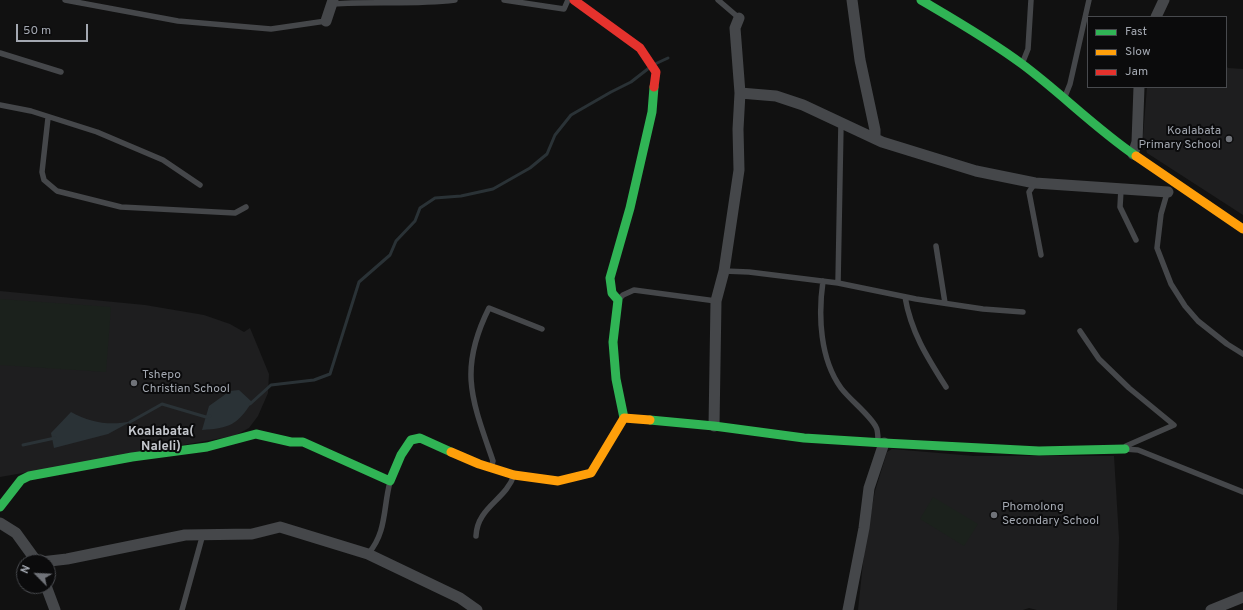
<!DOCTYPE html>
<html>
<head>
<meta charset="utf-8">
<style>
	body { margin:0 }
	#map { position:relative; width:1243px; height:610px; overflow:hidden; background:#111; font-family:Overpass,sans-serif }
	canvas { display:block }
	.legend { position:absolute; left:1087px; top:16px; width:140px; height:72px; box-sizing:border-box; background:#0b0b0c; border:1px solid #484a4e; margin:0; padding:5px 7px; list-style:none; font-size:12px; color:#a3a8b1 }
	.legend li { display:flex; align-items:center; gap:8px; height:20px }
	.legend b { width:20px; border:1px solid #484a4e }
	.north { position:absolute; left:16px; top:554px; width:40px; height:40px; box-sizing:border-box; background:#0b0b0c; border:1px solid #484a4e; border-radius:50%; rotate:294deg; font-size:11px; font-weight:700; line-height:16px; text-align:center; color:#a3a8b1 }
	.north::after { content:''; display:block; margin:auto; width:14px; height:18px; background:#707379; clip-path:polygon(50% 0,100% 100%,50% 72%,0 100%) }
	.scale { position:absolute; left:16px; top:24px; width:72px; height:18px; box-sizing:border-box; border:2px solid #a3a8b1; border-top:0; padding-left:5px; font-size:12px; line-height:14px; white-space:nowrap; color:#a3a8b1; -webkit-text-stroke:3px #0b0b0c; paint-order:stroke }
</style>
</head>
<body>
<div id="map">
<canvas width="1243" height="610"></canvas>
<ul class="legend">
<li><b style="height:5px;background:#30b455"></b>Fast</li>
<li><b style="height:5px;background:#ff9f0a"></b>Slow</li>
<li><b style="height:5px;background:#e5322d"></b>Jam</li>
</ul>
<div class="north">N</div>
<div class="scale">50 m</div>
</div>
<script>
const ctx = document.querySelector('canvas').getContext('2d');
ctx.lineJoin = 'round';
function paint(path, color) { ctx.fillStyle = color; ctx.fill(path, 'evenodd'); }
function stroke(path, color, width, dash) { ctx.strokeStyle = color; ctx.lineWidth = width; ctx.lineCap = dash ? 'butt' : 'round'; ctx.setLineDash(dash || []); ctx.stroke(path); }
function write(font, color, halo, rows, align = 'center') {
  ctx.font = font + ' Overpass,sans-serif'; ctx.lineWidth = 4; ctx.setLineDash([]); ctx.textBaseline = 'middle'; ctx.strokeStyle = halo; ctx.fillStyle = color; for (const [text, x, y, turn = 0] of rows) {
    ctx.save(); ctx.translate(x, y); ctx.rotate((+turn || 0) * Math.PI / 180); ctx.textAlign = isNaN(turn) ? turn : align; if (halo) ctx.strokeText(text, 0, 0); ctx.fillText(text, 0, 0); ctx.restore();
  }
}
const built = new Path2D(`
	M 1226,66 L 1228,68 L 1243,69 L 1243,215 L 1147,153 L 1143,136 L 1147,87 L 1226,87 Z
	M 0,291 L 145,305 L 204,315 L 230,324 L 244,332 L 250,328 L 269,374 L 268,393 L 258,416 L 249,428 L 234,436 L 0,477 Z
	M 892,449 L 974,456 L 1114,456 L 1119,538 L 1117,610 L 1037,610 L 1029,608 L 1023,610 L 858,610 L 865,544 L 875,491 L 887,452 Z`);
const green = new Path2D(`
	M 0,299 L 111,307 L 106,372 L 0,365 Z
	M 933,497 L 978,524 L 964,546 L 920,519 Z`);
const water = new Path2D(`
	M 239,390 L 252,402 C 237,425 230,428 202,430 L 209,406 L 230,391 Z
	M 71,412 C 91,423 111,426 132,421 L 108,434 L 54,448 L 51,433 Z`);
const stream = new Path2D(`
	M 655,64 L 668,58
	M 250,404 L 271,385 L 314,380 L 330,374 L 359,282 L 390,255 L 396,241 L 415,221 L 420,208 L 435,198 L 461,196 L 493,189 L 530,168 L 547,154 L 555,135 L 571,115 L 611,92 L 631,82 L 649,68
	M 130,422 L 162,404 L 206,417 L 210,416
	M 23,445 L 55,438`);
const lane = new Path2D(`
	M 65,0 L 178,21 L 271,29 L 326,21
	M 504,0 L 564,9 L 568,0
	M 718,0 L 739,18
	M 333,4 C 373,1 414,5 455,0
	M 0,53 L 61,72
	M 1022,64 L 1028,49 L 1031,0
	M 1064,99 L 1070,84 L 1089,0
	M 0,105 L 31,111 L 97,132 L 163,160 L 200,185
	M 48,118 L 42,172 L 44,180 L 57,191 L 121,207 L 235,213 L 246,207
	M 1035,183 L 1029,192 L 1041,255
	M 1121,189 L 1120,207 L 1136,240
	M 1168,190 L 1161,214 L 1157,248 L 1171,284 L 1185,306 L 1198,321 L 1227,344 L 1243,354
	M 936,246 L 945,303
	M 724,271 L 749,272 L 838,283 L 916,299 L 983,309 L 1023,312
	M 823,281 C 818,316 820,359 841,388 C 850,400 870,415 876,427 C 878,430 878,438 878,442
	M 838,283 L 841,123
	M 905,297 C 911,332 927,357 946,387
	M 618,300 L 623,295 L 634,290 L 716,301
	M 1080,331 L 1099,359 L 1129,388 L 1174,425 L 1126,446 L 1125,448
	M 1125,449 L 1138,450 L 1243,492
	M 491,468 L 493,461 C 472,400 458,370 489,308 L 542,329
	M 476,536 C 477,507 506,500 514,475
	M 368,554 C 387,532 383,508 390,482
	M 182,610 L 203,534`);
const street = new Path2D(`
	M 852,0 L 860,60 L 875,130 L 875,138
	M 1156,17 L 1164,0
	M 326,21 L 333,0
	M 740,93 L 776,96 L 803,105 L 882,142 L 976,171 L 1035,183 L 1168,192
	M 1133,154 L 1137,142 L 1139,87
	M 714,426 L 716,301 L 724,271 L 739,170 L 738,129 L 740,93 L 735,28 L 739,18
	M 0,523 L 16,533 L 37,562
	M 41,562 L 67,559 L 185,535 L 252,534 L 280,527 L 368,554 L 460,598 L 477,610
	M 46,586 L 55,610
	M 848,610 L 864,528 L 869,488 L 884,443
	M 1211,610 L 1243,597`);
const fast = new Path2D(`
	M 921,0 C 955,20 990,40 1022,64 C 1061,93 1095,128 1136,156
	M 624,418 L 616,379 L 613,342 L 618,300 L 612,293 L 610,278 L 630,208 L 652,112 L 654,87
	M 650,420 L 714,426 L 804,438 L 884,443 L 1039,451 L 1125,449
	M 0,507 L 21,480 L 29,476 L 132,457 L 207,447 L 256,434 L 291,442 L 303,442 L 390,481 L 401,455 L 411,440 L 420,438 L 451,452`);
const slow = new Path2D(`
	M 1136,156 L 1243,229
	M 451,452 L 479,464 L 514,475 L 558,481 L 591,473 L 624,418 L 650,420`);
const jam = new Path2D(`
	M 574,0 L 640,48 L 656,72 L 654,87`);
const markers = [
	[1229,139,4,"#707379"],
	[134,383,4,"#707379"],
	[994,515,4,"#707379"]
];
const poiNames = [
	["Koalabata",1221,132,"right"],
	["Primary School",1221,146,"right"],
	["Tshepo",142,376],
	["Christian School",142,390],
	["Phomolong",1002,508],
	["Secondary School",1002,522]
];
const neighbourhoodNames = [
	["Koalabata(",161,432],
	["Naleli)",161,447]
];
paint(built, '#1e1e1f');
paint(green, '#1b211c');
paint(water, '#2a3236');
stroke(stream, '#2a3236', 3);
stroke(lane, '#45474a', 5.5);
stroke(street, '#45474a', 11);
stroke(fast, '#30b455', 9);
stroke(slow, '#ff9f0a', 9);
stroke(jam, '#e5322d', 9);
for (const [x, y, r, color] of markers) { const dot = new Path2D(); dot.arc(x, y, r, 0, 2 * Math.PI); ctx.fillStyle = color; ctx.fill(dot); stroke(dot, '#0b0b0c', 1.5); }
write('12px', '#a3a8b1', '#0b0b0c', poiNames, 'left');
write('bold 13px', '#c4c7cd', '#0b0b0c', neighbourhoodNames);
</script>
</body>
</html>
